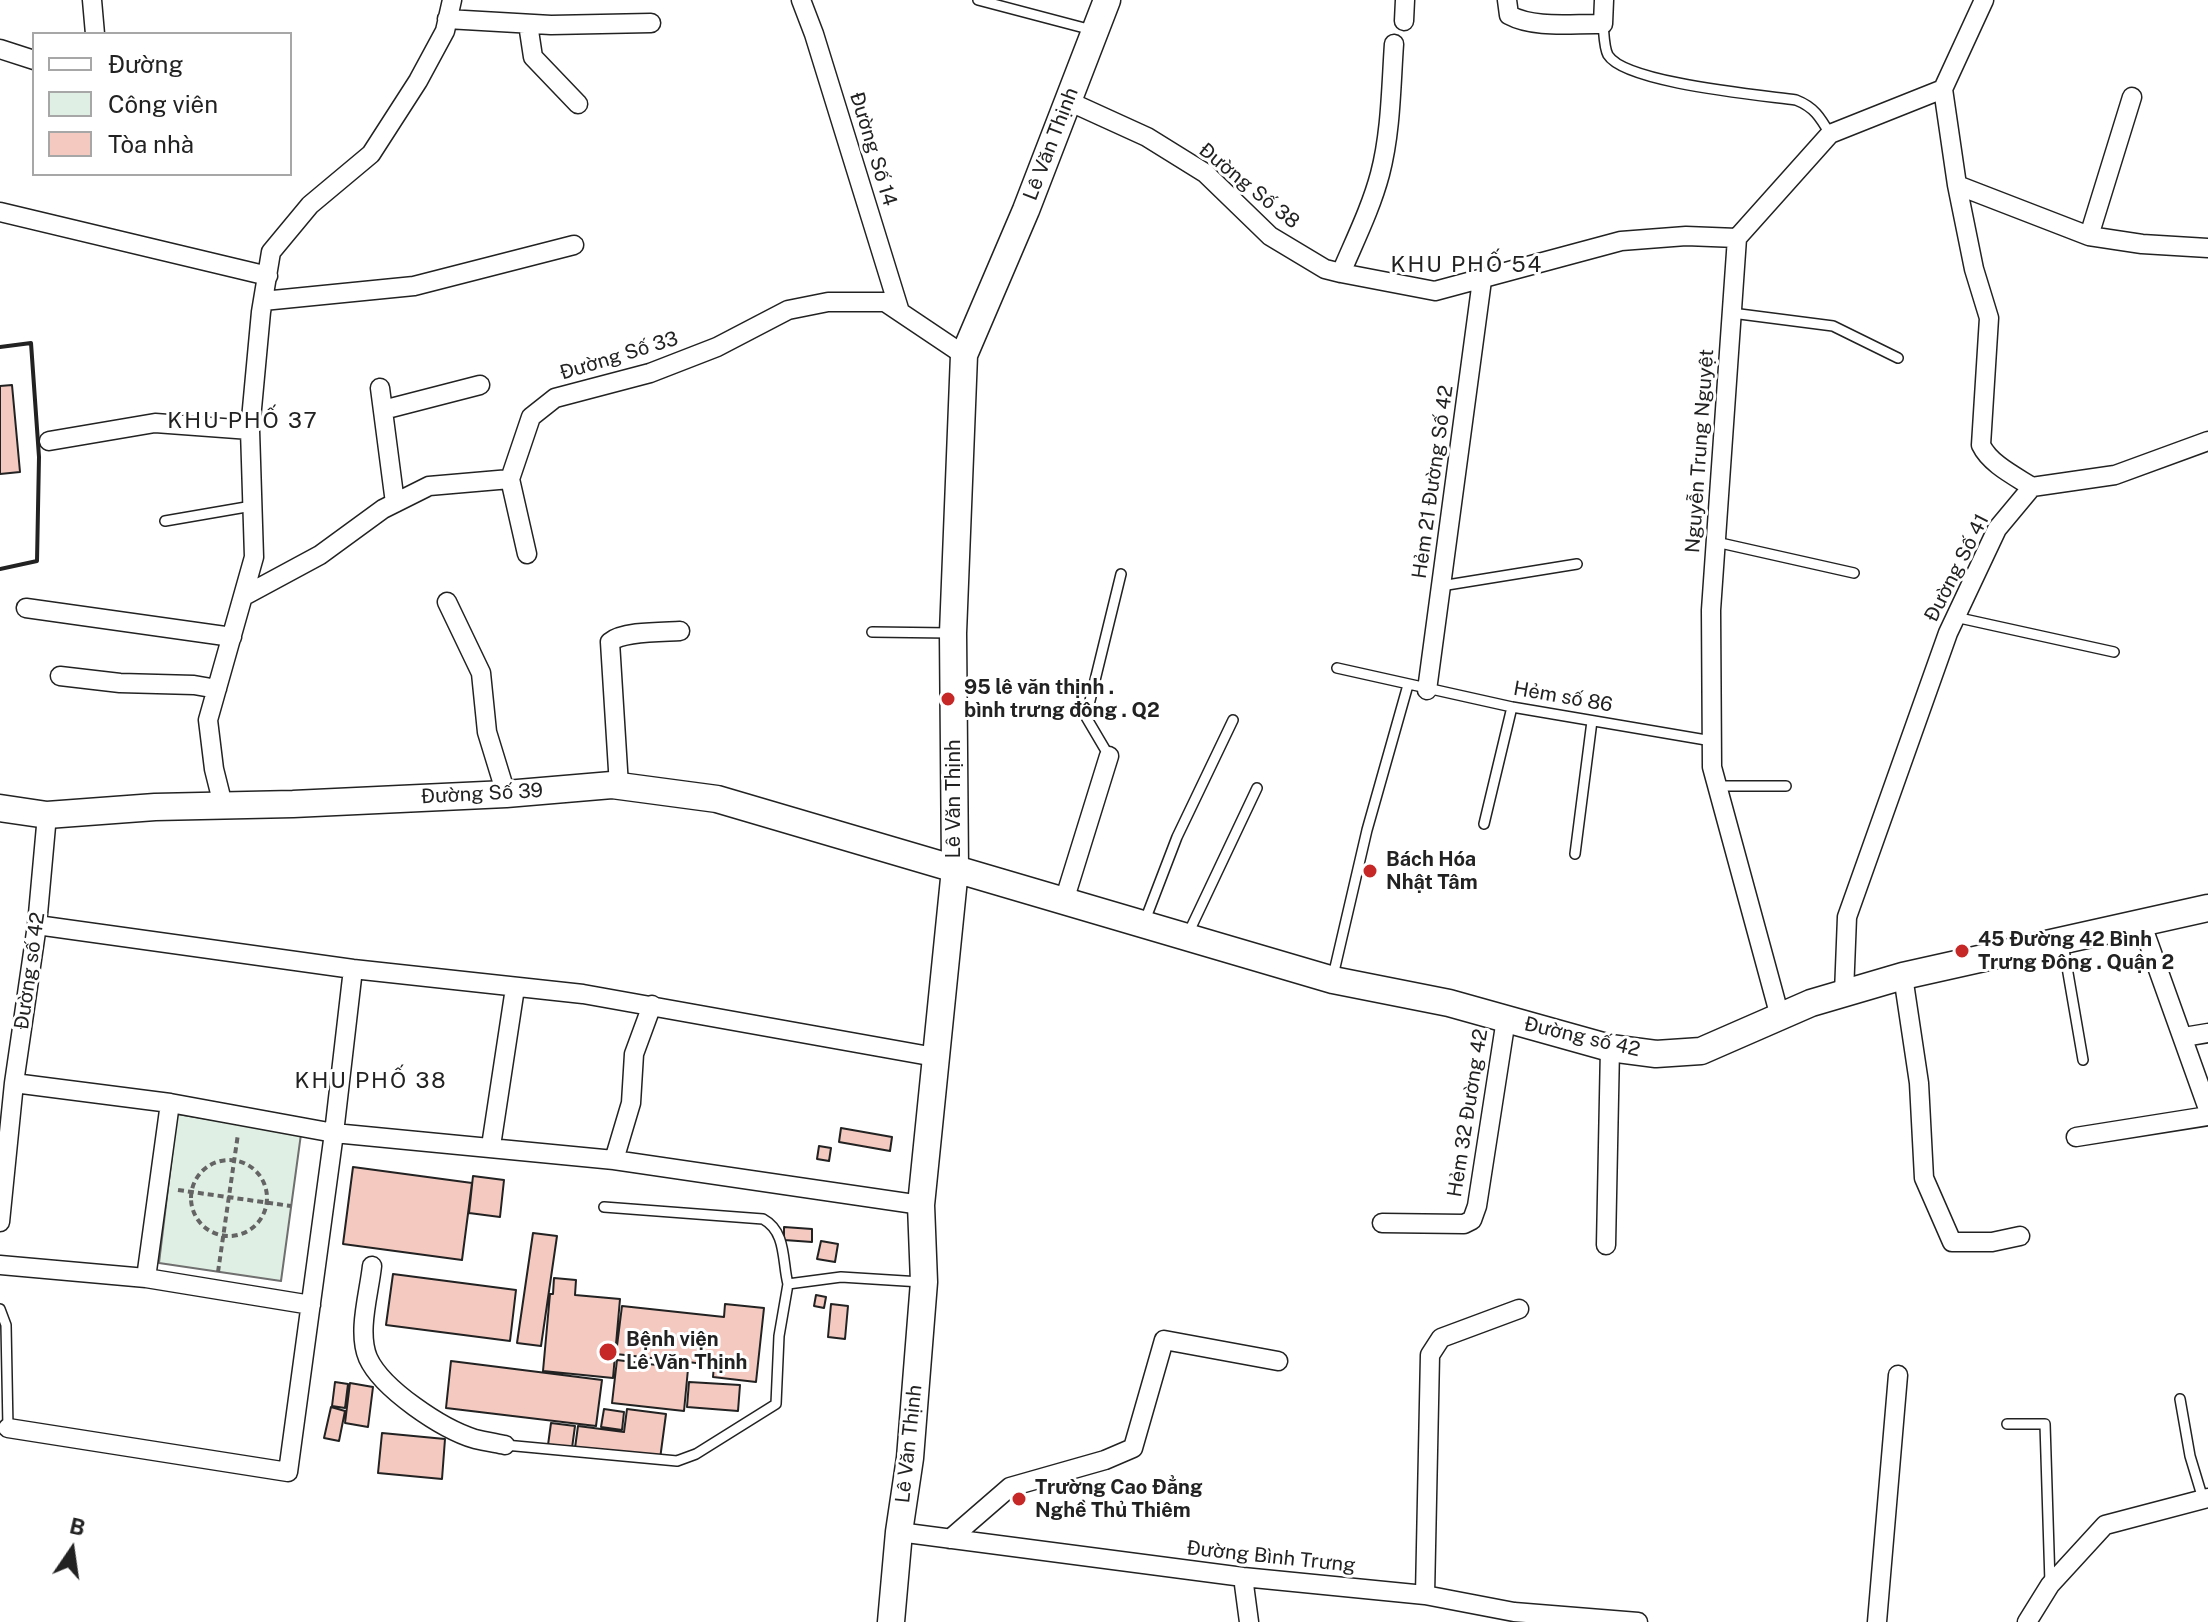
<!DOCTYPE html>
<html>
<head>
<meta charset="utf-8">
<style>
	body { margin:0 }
	#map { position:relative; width:2208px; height:1622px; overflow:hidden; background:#fff; font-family:"Public Sans",sans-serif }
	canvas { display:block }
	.legend { position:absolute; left:32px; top:32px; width:260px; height:144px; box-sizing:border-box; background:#fff; border:2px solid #a7a7a7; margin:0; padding:10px 14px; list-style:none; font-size:24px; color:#222 }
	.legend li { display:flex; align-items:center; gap:16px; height:40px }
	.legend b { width:40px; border:2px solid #a7a7a7 }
	.north { position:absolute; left:32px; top:1510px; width:80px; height:80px; -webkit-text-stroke:6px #fff; paint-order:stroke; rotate:13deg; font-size:22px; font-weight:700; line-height:32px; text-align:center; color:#222 }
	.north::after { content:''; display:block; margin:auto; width:28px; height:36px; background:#222; clip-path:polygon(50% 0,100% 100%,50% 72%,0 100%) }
</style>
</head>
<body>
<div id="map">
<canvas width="2208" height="1622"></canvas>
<ul class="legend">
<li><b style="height:10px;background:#fff"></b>Đường</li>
<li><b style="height:22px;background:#e0efe3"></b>Công viên</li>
<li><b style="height:22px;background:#f3c9c0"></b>Tòa nhà</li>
</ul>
<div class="north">B</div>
</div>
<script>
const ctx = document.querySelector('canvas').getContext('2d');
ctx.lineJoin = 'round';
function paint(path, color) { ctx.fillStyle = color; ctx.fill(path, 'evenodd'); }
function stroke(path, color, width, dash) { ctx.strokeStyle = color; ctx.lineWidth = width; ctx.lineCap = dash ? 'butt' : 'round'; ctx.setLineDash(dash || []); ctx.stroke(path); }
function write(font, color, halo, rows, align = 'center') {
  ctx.font = font + ' "Public Sans",sans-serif'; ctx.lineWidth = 6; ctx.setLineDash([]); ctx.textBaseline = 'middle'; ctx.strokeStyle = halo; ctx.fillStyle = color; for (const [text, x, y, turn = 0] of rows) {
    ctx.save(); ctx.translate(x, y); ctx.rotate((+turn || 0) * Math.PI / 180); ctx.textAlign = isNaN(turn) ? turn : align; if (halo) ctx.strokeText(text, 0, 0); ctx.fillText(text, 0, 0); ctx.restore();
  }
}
const green = new Path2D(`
	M 177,1114 L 301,1134 L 281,1281 L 159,1263 Z`);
const building = new Path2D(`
	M 12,385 L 20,472 L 0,474 L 0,386 Z
	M 841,1128 L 892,1137 L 890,1151 L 839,1142 Z
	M 819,1146 L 831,1148 L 829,1161 L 817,1159 Z
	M 353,1167 L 472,1183 L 462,1260 L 343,1244 Z
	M 473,1176 L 504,1180 L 500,1217 L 469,1213 Z
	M 784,1227 L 812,1229 L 812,1242 L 784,1240 Z
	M 533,1233 L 557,1236 L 541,1346 L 517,1343 Z
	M 821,1241 L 838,1244 L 835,1262 L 817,1259 Z
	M 393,1274 L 516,1290 L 510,1341 L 386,1325 Z
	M 554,1278 L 576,1280 L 575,1295 L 620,1299 L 613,1378 L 543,1371 L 550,1294 L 553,1294 Z
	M 816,1295 L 826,1297 L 824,1308 L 814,1306 Z
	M 725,1304 L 764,1308 L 756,1382 L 713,1377 L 714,1365 L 616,1354 L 622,1306 L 724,1317 Z
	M 831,1304 L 848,1306 L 845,1339 L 828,1337 Z
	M 617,1360 L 688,1369 L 684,1411 L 612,1403 Z
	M 451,1361 L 602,1380 L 596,1426 L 446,1408 Z
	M 335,1382 L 348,1384 L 345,1408 L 332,1406 Z
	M 689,1382 L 740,1385 L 738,1411 L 687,1407 Z
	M 350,1383 L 373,1387 L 368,1427 L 345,1423 Z
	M 331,1407 L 345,1411 L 339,1441 L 324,1438 Z
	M 604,1409 L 624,1412 L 622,1430 L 601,1427 Z
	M 627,1409 L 666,1414 L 660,1459 L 575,1448 L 578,1426 L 624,1432 Z
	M 551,1423 L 575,1426 L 572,1448 L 548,1445 Z
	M 382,1433 L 445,1439 L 442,1479 L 378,1473 Z`);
const path = new Path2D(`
	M191 1198a38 38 0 1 1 76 0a38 38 0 1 1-76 0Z
	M 178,1190 L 291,1206
	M 218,1272 L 238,1134`);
const lane = new Path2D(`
	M 978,0 L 1092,30
	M 1603,24 C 1604,33 1604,48 1608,55 C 1625,83 1760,95 1796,100 C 1814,107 1820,117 1830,134
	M 1732,313 L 1833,326 L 1898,358
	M 165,521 L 252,506
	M 1716,542 L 1854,573
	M 1441,586 L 1577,564
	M 1955,617 L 2114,652
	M 872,632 L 950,633
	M 1337,668 L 1512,707 L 1712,741
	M 1109,756 L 1086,717 L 1121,574
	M 1717,786 L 1786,786
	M 1484,824 L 1512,707
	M 1575,854 L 1592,721
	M 1144,923 L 1177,837 L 1233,720
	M 1187,936 L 1257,788
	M 2063,944 L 2083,1060
	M 1333,976 L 1367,830 L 1408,685
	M 604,1207 L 763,1219 C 787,1232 782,1262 788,1284
	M 0,1309 L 6,1325 L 8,1428
	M 2180,1399 L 2190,1456 L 2203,1499
	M 2007,1424 L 2045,1424 L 2050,1583
	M 505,1445 L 677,1461 L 696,1454 L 776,1404 L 779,1336 L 788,1284 L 841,1277 L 921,1282`);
const street = new Path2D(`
	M 92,0 L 95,34
	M 801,0 L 814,34 L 900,312
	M 1507,0 L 1509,15 C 1535,29 1574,23 1603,24 L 1604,0
	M 447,19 L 551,25 L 651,23
	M 1404,21 L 1405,0
	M 528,24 L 533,57 L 578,104
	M 0,49 L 34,60
	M 1943,89 L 1957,185 L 1974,269 L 1989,318 L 1981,445 C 1990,464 2015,476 2032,487
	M 1068,101 L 1147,137 L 1205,173 L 1270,236 L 1325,269 L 1341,273 L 1435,291 L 1621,241 L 1686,236 L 1737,238
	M 1957,185 L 2089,236 L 2132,97
	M 0,212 L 268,276
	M 2089,236 L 2142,244 L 2208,248
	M 1341,273 C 1355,240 1371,208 1380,174 C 1391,132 1391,87 1394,44
	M 263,301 L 414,286 L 574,245
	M 380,388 L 395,503
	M 383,410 L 480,385
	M 49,441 L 155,423 L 250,430
	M 510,479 L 527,554
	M 2032,487 L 2115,475 L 2208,441
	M 244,596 L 320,555 L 383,509 L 429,486 L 510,479 L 531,417 L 555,398 L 650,373 L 717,347 L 788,310 L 828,302 L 885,302 L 964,355
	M 447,602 L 481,673 L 487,732 L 506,794
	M 26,608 L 232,637
	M 60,676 L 120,683 L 194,685 L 217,689
	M 1427,690 L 1482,280
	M 619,786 L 610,642 C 623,631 662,632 680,631
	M 223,805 L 214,769 L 208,720 L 254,557 L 250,430 L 261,312 L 271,252 L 310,205 L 371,154 L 418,81 L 445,31 L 452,0
	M 1064,901 L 1109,756
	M 2141,922 L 2208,1109
	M 37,925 L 353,969 L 583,994 L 935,1057
	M 1903,976 L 1919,1083 L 1924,1178 L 1952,1242 L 1992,1242 L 2020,1236
	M 1844,993 L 1847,917 L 1948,633 L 1997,529 L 2032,487
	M 1780,1017 L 1712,767 L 1711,610 L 1737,238 L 1830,134 L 1943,89 L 1984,0
	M 2184,1037 L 2208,1033
	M 14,1083 L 170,1103 L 334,1133 L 614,1160 L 921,1205
	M 2076,1137 L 2208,1116
	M 491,1146 L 515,988
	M 614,1160 L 631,1103 L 634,1054 L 652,1005
	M 0,1222 L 14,1083 L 37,925 L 47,815
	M 1382,1223 L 1464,1224 L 1472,1220 L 1477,1206 L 1506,1019
	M 1606,1245 L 1610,1048
	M 0,1265 L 146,1278 L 311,1305
	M 372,1266 C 369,1294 357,1332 368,1358 C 382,1389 442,1429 475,1439 C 484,1441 495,1443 505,1445
	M 146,1278 L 170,1103
	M 8,1428 L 288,1472 L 334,1133 L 353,969
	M 899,1532 L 1243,1577 L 1425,1595 L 1514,1612 L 1638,1622
	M 950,1539 L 1010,1487 L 1105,1460 L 1133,1448 L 1164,1340 L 1278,1361
	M 1243,1577 L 1249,1622
	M 1425,1595 L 1430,1355 L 1441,1338 L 1519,1309
	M 1877,1622 L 1898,1375
	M 2027,1622 L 2050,1585 L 2105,1525 L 2208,1498`);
const secondary = new Path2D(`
	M 0,808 L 47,815 L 155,807 L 293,804 L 506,794 L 612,785 L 717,799 L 1333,980 L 1449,1003 L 1610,1048 L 1656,1054 L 1701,1051 L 1811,1003 L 1903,976 L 2208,908
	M 891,1622 L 899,1532 L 910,1458 L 924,1282 L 921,1205 L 955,869 L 953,633 L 964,355 L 1026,210 L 1107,0`);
const wall = new Path2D(`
	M 0,347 L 31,343 L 39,457 L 37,561 L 0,569`);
const markers = [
	[948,699,8,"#c62828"],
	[1370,871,8,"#c62828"],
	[1962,951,8,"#c62828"],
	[608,1352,10,"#c62828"],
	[1019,1499,8,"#c62828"]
];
const streetNames = [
	["Lê Văn Thịnh",1051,144,-69],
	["Đường Số 14",873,149,73],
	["Đường Số 38",1249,186,39],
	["Đường Số 33",619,356,-17],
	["Nguyễn Trung Nguyệt",1700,451,-86],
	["Hẻm 21 Đường Số 42",1433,482,-82],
	["Đường Số 41",1957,568,-63],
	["Hẻm số 86",1563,697,10],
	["Đường Số 39",482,794,-3],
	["Lê Văn Thịnh",954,799,-90],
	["Đường số 42",30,971,-82],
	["Đường số 42",1582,1037,13],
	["Hẻm 32 Đường 42",1468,1113,-81],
	["Lê Văn Thịnh",909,1444,-84],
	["Đường Bình Trưng",1271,1557,6]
];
const poiNames = [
	["95 lê văn thịnh .",964,688],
	["bình trưng đông . Q2",964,711],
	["Bách Hóa",1386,860],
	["Nhật Tâm",1386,883],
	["45 Đường 42 Bình",1978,940],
	["Trưng Đông . Quận 2",1978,963],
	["Bệnh viện",626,1340],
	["Lê Văn Thịnh",626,1363],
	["Trường Cao Đẳng",1035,1488],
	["Nghề Thủ Thiêm",1035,1511]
];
const neighbourhoodNames = [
	["KHU PHỐ 54",1467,265],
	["KHU PHỐ 37",243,421],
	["KHU PHỐ 38",371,1081]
];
paint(green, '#e0efe3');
stroke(green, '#6f6f6f', 2);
paint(building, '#f3c9c0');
stroke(building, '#222', 2);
stroke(lane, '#222', 12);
stroke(street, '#222', 21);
stroke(secondary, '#222', 29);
stroke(path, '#646464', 4, [6, 4]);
stroke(lane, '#fff', 9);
stroke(street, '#fff', 18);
stroke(secondary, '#fff', 26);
stroke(wall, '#222', 4);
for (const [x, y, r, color] of markers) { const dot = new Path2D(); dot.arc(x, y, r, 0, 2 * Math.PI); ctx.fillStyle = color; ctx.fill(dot); stroke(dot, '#fff', 3); }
write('20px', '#222', '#fff', streetNames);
write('bold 20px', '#222', '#fff', poiNames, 'left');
ctx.letterSpacing = '2px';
write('22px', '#222', '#fff', neighbourhoodNames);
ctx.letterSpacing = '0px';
</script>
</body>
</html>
